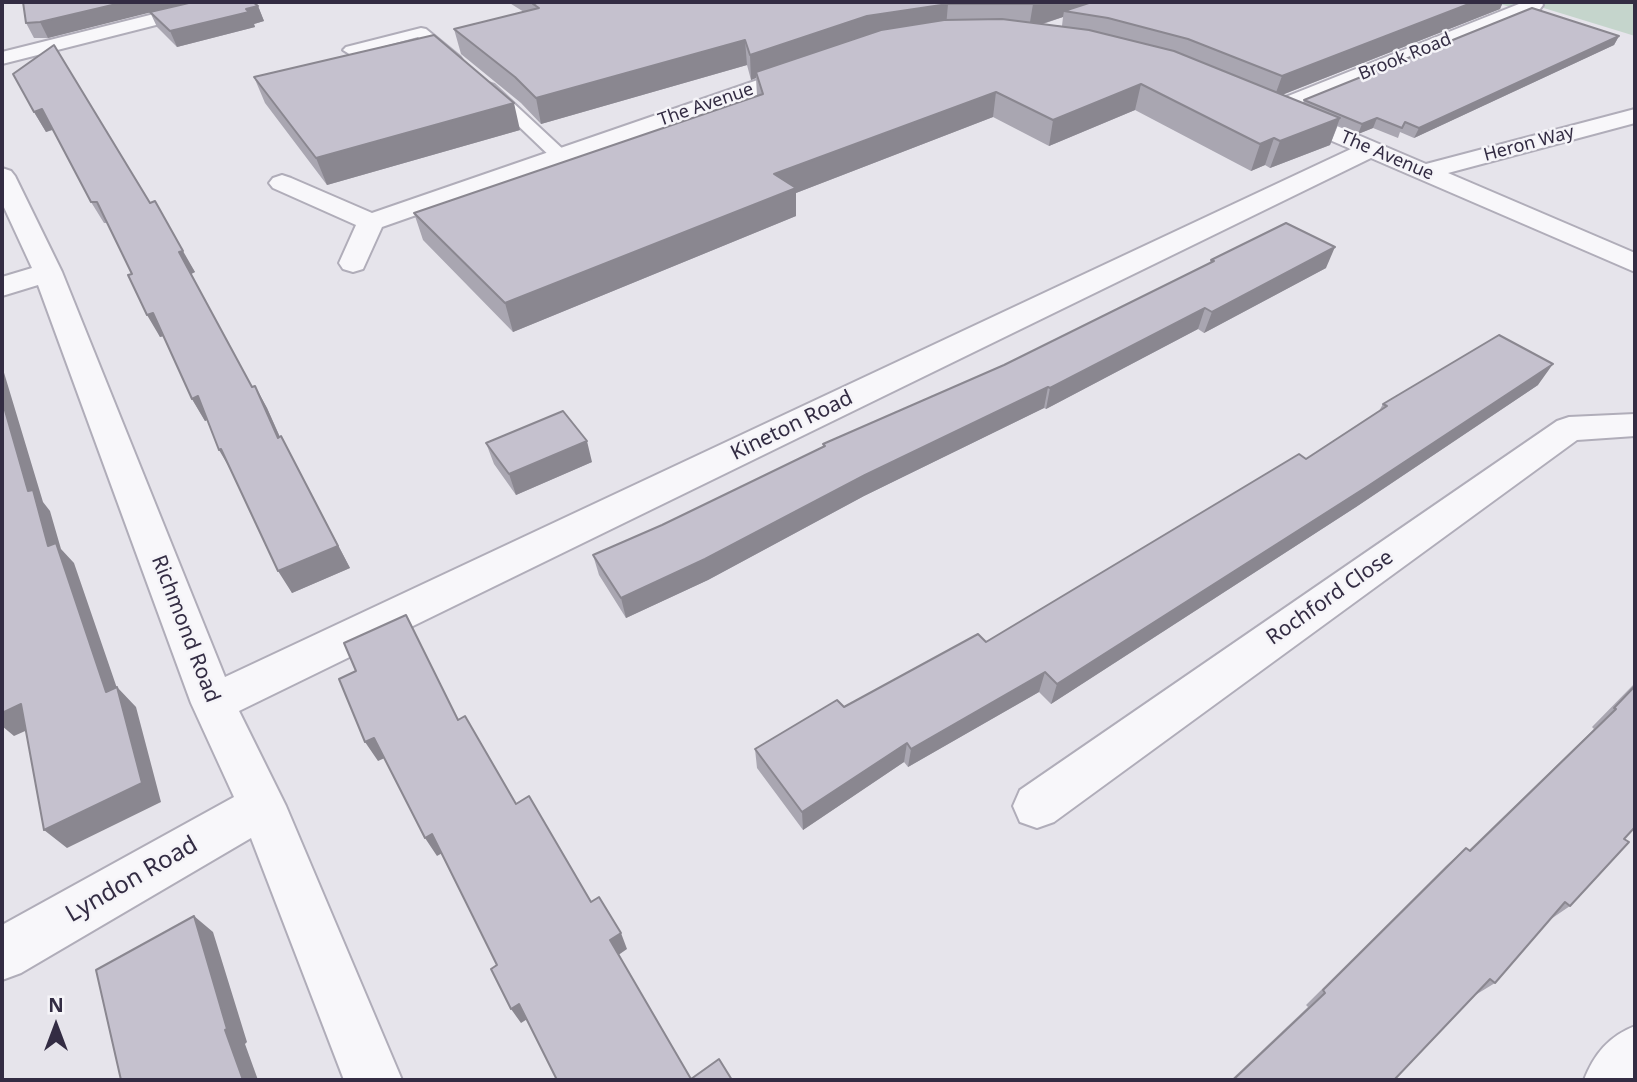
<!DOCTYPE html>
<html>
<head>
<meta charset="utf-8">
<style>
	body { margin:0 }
	#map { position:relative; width:1637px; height:1082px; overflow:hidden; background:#e6e4eb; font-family:"Noto Sans",sans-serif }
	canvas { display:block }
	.frame { position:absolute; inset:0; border:4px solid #332c43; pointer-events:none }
	.north { position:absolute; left:21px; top:991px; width:70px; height:70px; -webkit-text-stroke:5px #f5f4f8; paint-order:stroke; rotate:0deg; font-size:19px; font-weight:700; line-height:28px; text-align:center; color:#332c43 }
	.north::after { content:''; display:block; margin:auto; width:24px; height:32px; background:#332c43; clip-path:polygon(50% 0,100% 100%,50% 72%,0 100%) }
</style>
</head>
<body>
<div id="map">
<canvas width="1637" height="1082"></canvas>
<div class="frame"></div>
<div class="north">N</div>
</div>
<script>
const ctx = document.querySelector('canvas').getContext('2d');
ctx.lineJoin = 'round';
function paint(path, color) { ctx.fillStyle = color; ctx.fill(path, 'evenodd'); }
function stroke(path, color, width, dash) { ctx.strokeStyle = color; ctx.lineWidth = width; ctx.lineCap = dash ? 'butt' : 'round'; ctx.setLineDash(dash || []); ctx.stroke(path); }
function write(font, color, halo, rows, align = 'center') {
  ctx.font = font + ' "Noto Sans",sans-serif'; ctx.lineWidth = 5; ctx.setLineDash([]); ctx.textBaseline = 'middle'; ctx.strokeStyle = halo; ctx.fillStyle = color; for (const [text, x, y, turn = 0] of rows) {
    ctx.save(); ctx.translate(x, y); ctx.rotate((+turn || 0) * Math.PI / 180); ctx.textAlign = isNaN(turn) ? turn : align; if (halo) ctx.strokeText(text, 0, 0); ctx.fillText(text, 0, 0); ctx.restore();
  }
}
const green = new Path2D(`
	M 1493,2 L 1635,2 L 1635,36 L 1534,5 L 1521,10 Z`);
const lane = new Path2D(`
	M 421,28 L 426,29 L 460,57 L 462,60 L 460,63 L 448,63 L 418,37 L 351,55 L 343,50 L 346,47 Z
	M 488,83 L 494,85 L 566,152 L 569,156 L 566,160 L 554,160 L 482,91 L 480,88 Z`);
const street = new Path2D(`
	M 202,2 L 234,2 L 231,6 L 2,64 L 2,52 Z
	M 1524,2 L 1541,2 L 1543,5 L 1540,9 L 1297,109 L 1426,164 L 1635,109 L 1635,123 L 1448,173 L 1635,253 L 1635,272 L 1371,158 L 239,711 L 286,806 L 402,1080 L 344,1080 L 251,838 L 21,973 L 2,980 L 2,925 L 234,797 L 191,703 L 38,285 L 2,296 L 2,277 L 32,268 L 2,203 L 2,168 L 11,171 L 15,176 L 62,272 L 225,677 L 1351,149 L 1268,114 L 1264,109 L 1268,104 Z
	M 807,63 L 815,65 L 818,70 L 815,75 L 382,227 L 363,269 L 353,272 L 343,269 L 339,263 L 356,225 L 273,188 L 269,183 L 273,178 L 282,175 L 291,178 L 372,213 Z
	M 1635,414 L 1635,436 L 1577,440 L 1054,822 L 1037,828 L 1020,822 L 1013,806 L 1020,790 L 1557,421 L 1569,417 Z
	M 1635,1026 L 1635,1080 L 1584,1080 C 1594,1054 1609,1036 1635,1026 Z`);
const wall = new Path2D(`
	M 23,2 L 258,6 L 264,21 L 254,24 L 255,27 L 177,47 L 157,27 L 150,12 L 48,38 L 34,38 L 26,23 Z
	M 508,2 L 1083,2 L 1083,5 L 1092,2 L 1503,2 L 1500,9 L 1282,95 L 1303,103 L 1304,100 L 1619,36 L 1614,45 L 1414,138 L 1400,132 L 1398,138 L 1373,128 L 1358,134 L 1338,125 L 1330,145 L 1270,168 L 1265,165 L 1251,171 L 1135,110 L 1049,146 L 993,117 L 796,193 L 796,216 L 513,332 L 423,240 L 414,213 L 757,96 L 756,78 L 751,80 L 747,65 L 541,124 L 521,103 L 461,54 L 454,29 L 524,12 ZM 1063,17 L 1062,26 L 1043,24 Z
	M 254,77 L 520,130 L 327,185 L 265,103 Z
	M 34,112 L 150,203 L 195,272 L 191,274 L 252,387 L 255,386 L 267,408 L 280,437 L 293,459 L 350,568 L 292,593 L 207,420 L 205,421 L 192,399 L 164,336 L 160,337 L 132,274 L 107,223 L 104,223 L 91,202 L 53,130 L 46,132 Z
	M 1211,260 L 1326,268 L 1204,333 L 1198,329 L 1046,409 L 1044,408 L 864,496 L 708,580 L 626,618 L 599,575 L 593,555 L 662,525 L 823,447 L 823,444 L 1004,365 L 1210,263 Z
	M 1538,385 L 1356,507 L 1051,704 L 1039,692 L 908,767 L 904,762 L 803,830 L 757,768 L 755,749 L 844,707 L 986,642 L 1306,459 L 1379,411 L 1383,404 Z
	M 486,443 L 592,462 L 516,495 L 494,464 Z
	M 1635,683 L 1635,827 L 1624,839 L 1570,906 L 1548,921 L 1495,983 L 1472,997 L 1394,1080 L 1231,1080 L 1308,1007 L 1306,1005 L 1447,865 L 1466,848 L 1469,850 L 1594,729 L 1592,727 Z`);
const shadedWall = new Path2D(`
	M 125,2 L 192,2 L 48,38 L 40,22 Z
	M 1041,2 L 1083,2 L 1082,10 L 1064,11 L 1063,17 L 1029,28 L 1033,4 Z
	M 1474,2 L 1503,2 L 1500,9 L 1274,98 L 1282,76 Z
	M 948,4 L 946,27 L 756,72 L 756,78 L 751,80 L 750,55 L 867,16 Z
	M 258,6 L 264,21 L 254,24 L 255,27 L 177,47 L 170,31 Z
	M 1619,36 L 1614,45 L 1414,138 L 1419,128 Z
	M 745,40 L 747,65 L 541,124 L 536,98 Z
	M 1141,84 L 1135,110 L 1049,146 L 1053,120 Z
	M 996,92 L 993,117 L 796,193 L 796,216 L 513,332 L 505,303 L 774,174 Z
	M 514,103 L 520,130 L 327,185 L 316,158 Z
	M 42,109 L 54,129 L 46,132 L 34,112 Z
	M 1340,118 L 1330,145 L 1270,168 L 1280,141 Z
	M 1377,118 L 1373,128 L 1358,134 L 1362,124 Z
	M 1274,138 L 1265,165 L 1251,171 L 1260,144 Z
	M 1335,247 L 1326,268 L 1204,333 L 1212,312 Z
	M 183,251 L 195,272 L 191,274 L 179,252 Z
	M 1205,308 L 1198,329 L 1046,409 L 1050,388 Z
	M 153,313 L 167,335 L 160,337 L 147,315 Z
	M 1553,364 L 1538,385 L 1356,507 L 1051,704 L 1057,684 Z
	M 2,366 L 43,502 L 50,511 L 61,549 L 74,563 L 119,694 L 117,687 L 136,707 L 161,802 L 67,848 L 44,830 L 106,692 L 48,546 L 28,491 L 2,400 Z
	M 255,386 L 267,408 L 290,460 L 278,438 Z
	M 1048,387 L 1044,408 L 864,496 L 708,580 L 626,618 L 621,598 L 865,475 Z
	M 198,396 L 212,418 L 205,421 L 192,399 Z
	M 281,436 L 350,568 L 292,593 L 278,571 Z
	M 587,441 L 592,462 L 516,495 L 509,474 Z
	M 221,449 L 232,472 L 219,450 Z
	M 1045,672 L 1039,692 L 908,767 L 911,749 Z
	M 21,704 L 43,723 L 14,736 L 2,726 L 2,713 Z
	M 374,738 L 387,757 L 378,761 L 365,742 Z
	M 907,743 L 904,762 L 803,830 L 802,812 Z
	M 432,834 L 444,852 L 437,856 L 425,838 Z
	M 194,916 L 213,932 L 247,1042 L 245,1044 L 258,1080 L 243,1080 L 225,1030 Z
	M 621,933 L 627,949 L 617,956 L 610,940 Z
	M 519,1004 L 529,1018 L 521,1023 L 511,1009 Z`);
const building = new Path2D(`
	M 23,2 L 125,2 L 40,22 L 26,23 Z
	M 193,2 L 253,2 L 258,6 L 246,9 L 249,12 L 170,31 L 150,12 Z
	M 541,2 L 1041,2 L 1033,4 L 948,4 L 867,16 L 750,55 L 745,40 L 536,98 L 515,77 L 454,29 L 539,8 L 533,4 Z
	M 1092,2 L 1474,2 L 1282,76 L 1188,39 L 1108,18 L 1064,11 Z
	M 1532,8 L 1619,36 L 1419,128 L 1405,122 L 1402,128 L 1377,118 L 1362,124 L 1304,100 Z
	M 1002,19 L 1089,30 L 1174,51 L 1340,118 L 1280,141 L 1274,138 L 1260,144 L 1141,84 L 1053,120 L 996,92 L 774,174 L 796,188 L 505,303 L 414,213 L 763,94 L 756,72 L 881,30 L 944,20 Z
	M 434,35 L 514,103 L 316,158 L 254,77 Z
	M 54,45 L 150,203 L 155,201 L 183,251 L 179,252 L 252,387 L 255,386 L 278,438 L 281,436 L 338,546 L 278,571 L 221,449 L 219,450 L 198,396 L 192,399 L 153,313 L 147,315 L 128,275 L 132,274 L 97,202 L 91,202 L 42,109 L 34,112 L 13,74 Z
	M 1286,223 L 1335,247 L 1212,312 L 1205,308 L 1050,388 L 1048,387 L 865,475 L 705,559 L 621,598 L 593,555 L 662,525 L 825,446 L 823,444 L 1004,365 L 1214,261 L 1211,260 Z
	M 1499,335 L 1553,364 L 1368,486 L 1057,684 L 1045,672 L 911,749 L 907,743 L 802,812 L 755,749 L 837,700 L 844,707 L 978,634 L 986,642 L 1299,454 L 1306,459 L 1387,406 L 1383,404 Z
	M 2,400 L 28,491 L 33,490 L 48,546 L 56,543 L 106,692 L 117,687 L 142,783 L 44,830 L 21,704 L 2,713 Z
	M 563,411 L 587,441 L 509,474 L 486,443 Z
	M 406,615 L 458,720 L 465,716 L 516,804 L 529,796 L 591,902 L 599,897 L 621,933 L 610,940 L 691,1079 L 719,1059 L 732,1080 L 557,1080 L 519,1004 L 511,1009 L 491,969 L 497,965 L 432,834 L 425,838 L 374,738 L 365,742 L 339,679 L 356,671 L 344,643 Z
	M 1635,686 L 1635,827 L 1624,839 L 1629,842 L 1570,906 L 1565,902 L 1495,983 L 1490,979 L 1394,1080 L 1233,1080 L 1325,993 L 1323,990 L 1466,848 L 1470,851 L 1616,709 L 1614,708 Z
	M 194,916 L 227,1029 L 225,1030 L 243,1080 L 121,1080 L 96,970 Z`);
const farStreetnames = [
	["Brook Road",1405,57,-22],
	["The Avenue",706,105,-19],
	["Heron Way",1529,144,-15],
	["The Avenue",1387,156,23]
];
const streetNames = [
	["Kineton Road",792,426,-26],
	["Rochford Close",1330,598,-35],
	["Richmond Road",185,629,69]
];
const nearStreetnames = [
	["Lyndon Road",132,880,-30]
];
paint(green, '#c5d5cc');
stroke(lane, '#b0adb9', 4);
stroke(street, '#b0adb9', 4);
paint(lane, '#f8f7fa');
paint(street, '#f8f7fa');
paint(wall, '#a9a6b1');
paint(shadedWall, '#8a8790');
paint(building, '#c5c1ce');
stroke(building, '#8a8790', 2);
write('18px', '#332c43', '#f5f4f8', farStreetnames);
write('21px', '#332c43', '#f5f4f8', streetNames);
write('24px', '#332c43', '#f5f4f8', nearStreetnames);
</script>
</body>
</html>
